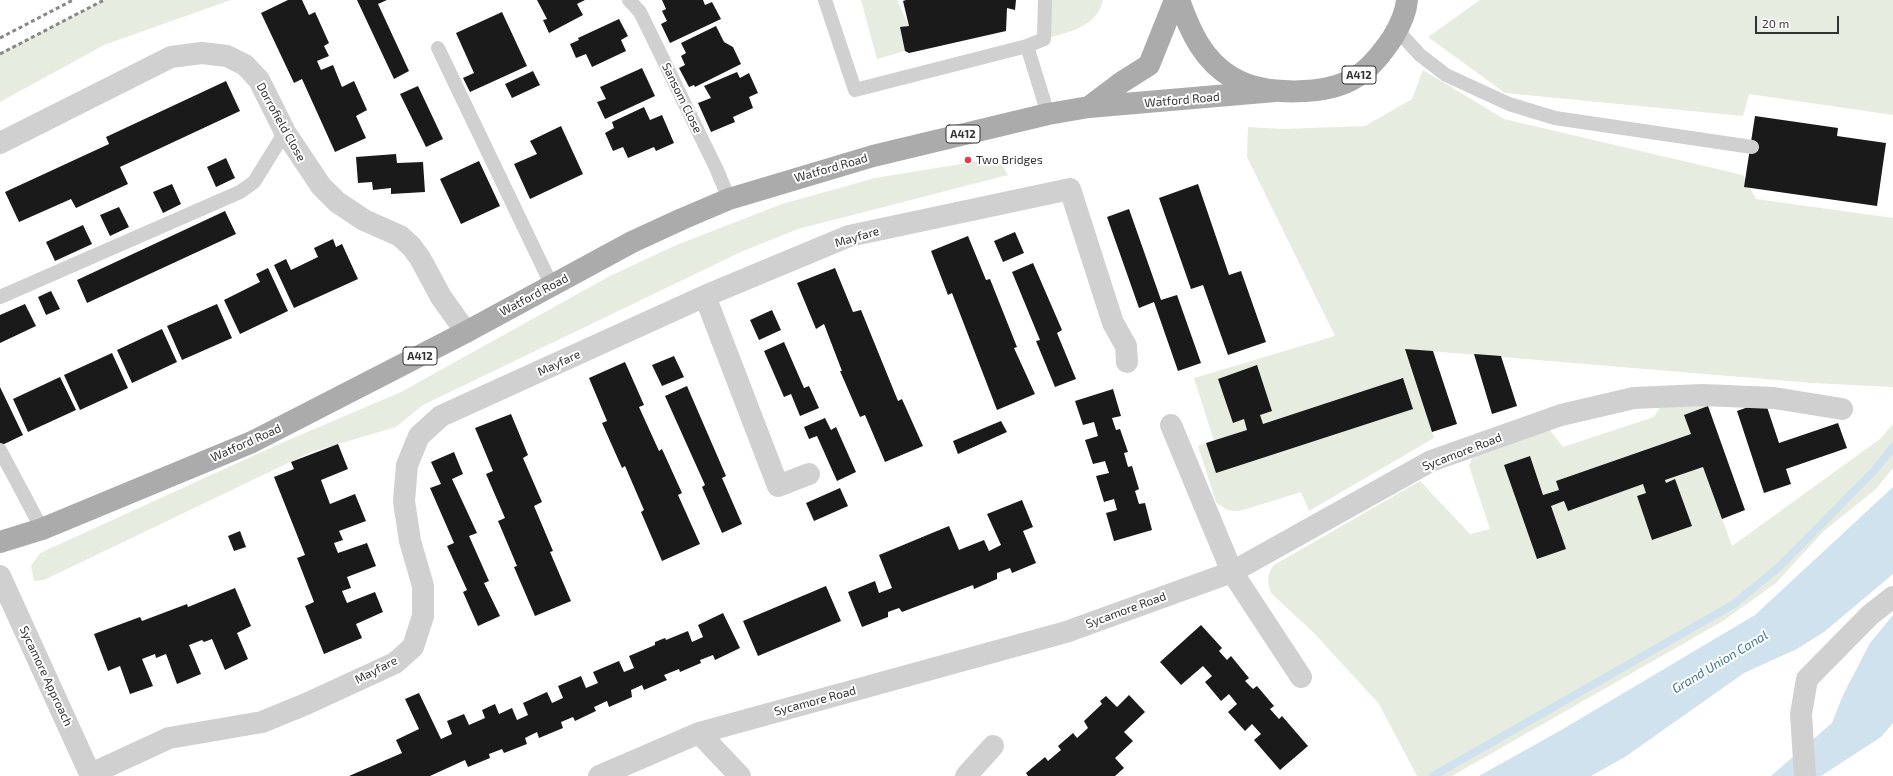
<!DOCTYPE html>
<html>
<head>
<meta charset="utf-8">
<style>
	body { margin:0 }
	#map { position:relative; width:1893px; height:776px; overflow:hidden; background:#fff; font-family:"Exo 2",sans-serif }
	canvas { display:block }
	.scale { position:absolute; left:1755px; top:16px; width:84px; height:18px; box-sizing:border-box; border:2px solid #333; border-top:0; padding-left:5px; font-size:12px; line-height:14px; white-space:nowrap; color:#333; -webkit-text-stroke:3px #fff; paint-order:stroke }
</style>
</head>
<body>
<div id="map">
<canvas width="1893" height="776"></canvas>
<div class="scale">20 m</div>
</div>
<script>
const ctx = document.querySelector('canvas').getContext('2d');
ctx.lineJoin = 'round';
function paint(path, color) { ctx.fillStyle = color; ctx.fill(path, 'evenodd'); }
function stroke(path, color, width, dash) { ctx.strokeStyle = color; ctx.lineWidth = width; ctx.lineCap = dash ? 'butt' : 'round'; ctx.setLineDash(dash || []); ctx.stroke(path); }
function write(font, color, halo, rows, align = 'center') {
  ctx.font = font + ' "Exo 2",sans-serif'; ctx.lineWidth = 4; ctx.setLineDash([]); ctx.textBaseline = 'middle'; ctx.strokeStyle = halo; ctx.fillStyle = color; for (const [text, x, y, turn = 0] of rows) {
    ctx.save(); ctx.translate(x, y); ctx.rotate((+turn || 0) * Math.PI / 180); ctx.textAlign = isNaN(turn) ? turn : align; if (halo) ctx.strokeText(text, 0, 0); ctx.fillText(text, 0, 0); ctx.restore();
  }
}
const green = new Path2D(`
	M 105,0 L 231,0 L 104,45 L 0,102 L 0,53 Z
	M 861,0 L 897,0 L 909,26 L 901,28 L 905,51 L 877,59 Z
	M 1043,0 L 1103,0 C 1097,29 1064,33 1039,40 Z
	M 1480,0 L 1893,0 L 1893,115 L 1749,94 L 1743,116 L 1505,93 L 1428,37 Z
	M 1423,70 L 1504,119 L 1743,175 L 1756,199 L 1893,218 L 1893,387 L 1813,383 L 1406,349 L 1434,438 L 1309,511 L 1301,492 L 1240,511 C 1230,512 1224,509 1216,502 L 1198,446 L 1214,441 L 1194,378 L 1335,336 L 1247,157 L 1248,127 L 1283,129 L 1365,126 L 1412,99 Z
	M 998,158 L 1008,175 L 798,229 L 743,251 L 423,405 L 396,427 L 311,452 L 44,580 L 34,581 L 31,566 L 40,553 L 277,445 L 401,392 L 610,276 L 674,246 L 782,204 L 875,178 Z
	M 1664,400 L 1708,406 L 1684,415 L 1691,434 L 1556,481 L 1559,490 L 1543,495 L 1530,456 L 1504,465 L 1537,559 L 1566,549 L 1551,506 L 1564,501 L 1568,511 L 1643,484 L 1646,493 L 1637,496 L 1652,540 L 1692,526 L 1675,480 L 1666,483 L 1665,480 L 1703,467 L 1732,546 L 1880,439 L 1893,424 L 1893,468 L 1876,489 L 1824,531 L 1776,583 L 1723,621 L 1452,776 L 1417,776 L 1379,704 L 1314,633 L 1271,593 C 1267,583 1267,573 1274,565 L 1420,481 L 1470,534 L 1490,529 L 1469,466 L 1473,456 L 1550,430 L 1563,447 L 1654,417 Z`);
const water = new Path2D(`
	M 1893,487 L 1893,574 L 1824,632 L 1797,649 L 1744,673 L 1625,757 L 1591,776 L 1479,776 L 1563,729 L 1755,615 Z
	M 1893,615 L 1893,723 L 1881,737 L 1821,776 L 1771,776 L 1832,723 L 1843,695 L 1870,643 Z`);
const stream = new Path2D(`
	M 1433,776 L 1734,604 L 1780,566 L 1873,472 L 1893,447`);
const building = new Path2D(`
	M 288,0 L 302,0 L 309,15 L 315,12 L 329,43 L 324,46 L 329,56 L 317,61 L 321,70 L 333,65 L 342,87 L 354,81 L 367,110 L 356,116 L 366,138 L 335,152 L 302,79 L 294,83 L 261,13 Z
	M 357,0 L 387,0 L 378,4 L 409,71 L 394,79 Z
	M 537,0 L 585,0 L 577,4 L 583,15 L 549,33 L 543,20 L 547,19 Z
	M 662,0 L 703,0 L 705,5 L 712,2 L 721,19 L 670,43 L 661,24 L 667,21 L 662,11 L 666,9 Z
	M 906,0 L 1016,0 L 1015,10 L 1007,8 L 1006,31 L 909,53 L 905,51 L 900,27 L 909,26 L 903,1 Z
	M 502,12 L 527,66 L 470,92 L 463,78 L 474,73 L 456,33 Z
	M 619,19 L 628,36 L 621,40 L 626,51 L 592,67 L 586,54 L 576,58 L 570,44 L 579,40 L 578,38 Z
	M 716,26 L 724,42 L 733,47 L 741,64 L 695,87 L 694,85 L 689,87 L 679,68 L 685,65 L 681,56 L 686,53 L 681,43 Z
	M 642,68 L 655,96 L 605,119 L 597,102 L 606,99 L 600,87 Z
	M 533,71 L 540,85 L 512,98 L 505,84 Z
	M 737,72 L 740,78 L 749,73 L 758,93 L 749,97 L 753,108 L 733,117 L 735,122 L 711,132 L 698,103 L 711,98 L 704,86 Z
	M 226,81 L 240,111 L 120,167 L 128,184 L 76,208 L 71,199 L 19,222 L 5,192 L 109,144 L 106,137 Z
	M 418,86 L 443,139 L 426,147 L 400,94 Z
	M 644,107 L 650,120 L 662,115 L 674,143 L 656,151 L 654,147 L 628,158 L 623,147 L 613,151 L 605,133 L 614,128 L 612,122 Z
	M 1755,116 L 1838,128 L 1837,136 L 1886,143 L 1877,206 L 1744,187 Z
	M 561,126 L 583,174 L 530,199 L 514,164 L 537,154 L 530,141 Z
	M 396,154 L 397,163 L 423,162 L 425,192 L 391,194 L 391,188 L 373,190 L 372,182 L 358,183 L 356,157 Z
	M 226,158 L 235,178 L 216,187 L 207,167 Z
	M 479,161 L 500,206 L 461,224 L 440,179 Z
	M 172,184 L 181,204 L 163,213 L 153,192 Z
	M 1198,184 L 1229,275 L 1241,271 L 1266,342 L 1228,355 L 1203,285 L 1191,289 L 1159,198 Z
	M 119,207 L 129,227 L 110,236 L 100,215 Z
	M 1129,209 L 1161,300 L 1177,295 L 1201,363 L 1178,371 L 1154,302 L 1139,308 L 1107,217 Z
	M 225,211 L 236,234 L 87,303 L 77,280 Z
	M 83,225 L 92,244 L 55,261 L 46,242 Z
	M 1015,232 L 1024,253 L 1003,262 L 994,241 Z
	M 968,236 L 986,280 L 990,279 L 1017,347 L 1014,348 L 1035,394 L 997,410 L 952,293 L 948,295 L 931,251 Z
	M 333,239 L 336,247 L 342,244 L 358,279 L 294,308 L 274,265 L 286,259 L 291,270 L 318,257 L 314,248 Z
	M 1033,263 L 1062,330 L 1057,333 L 1076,379 L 1055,387 L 1036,341 L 1040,340 L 1012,272 Z
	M 268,268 L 288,311 L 240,334 L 224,300 L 260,282 L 256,274 Z
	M 835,268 L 853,312 L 861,310 L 898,401 L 902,399 L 923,446 L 885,462 L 865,415 L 860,417 L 840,371 L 842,371 L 824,324 L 816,329 L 797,283 Z
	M 51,291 L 60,309 L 46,315 L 38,297 Z
	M 25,304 L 36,326 L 0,343 L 0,315 Z
	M 217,304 L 232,338 L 182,360 L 167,326 Z
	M 772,310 L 781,330 L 759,340 L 750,320 Z
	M 162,329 L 177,362 L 132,383 L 117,350 Z
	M 784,342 L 804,388 L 809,386 L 819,408 L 800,416 L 791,394 L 784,397 L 764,351 Z
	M 1405,349 L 1433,351 L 1457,424 L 1432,432 Z
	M 112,353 L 128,388 L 80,410 L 64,375 Z
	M 1474,354 L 1501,356 L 1517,406 L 1492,414 Z
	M 674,356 L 684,377 L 662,386 L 652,365 Z
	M 625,362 L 644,405 L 639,407 L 659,451 L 662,449 L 682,493 L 678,495 L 700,544 L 662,561 L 641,512 L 644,510 L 625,466 L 622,468 L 602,423 L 607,421 L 589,378 Z
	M 1257,365 L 1272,411 L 1260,415 L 1263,424 L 1403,378 L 1413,409 L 1216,473 L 1206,443 L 1247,430 L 1244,419 L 1233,423 L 1218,379 Z
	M 60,377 L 76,410 L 28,432 L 13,399 Z
	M 687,386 L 726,476 L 722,478 L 742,524 L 722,533 L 702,487 L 705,485 L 665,396 Z
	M 0,387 L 23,435 L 0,446 Z
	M 1113,389 L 1121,416 L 1112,418 L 1116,430 L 1120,429 L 1128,452 L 1124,453 L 1128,467 L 1132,466 L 1139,489 L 1135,491 L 1139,504 L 1145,503 L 1152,530 L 1114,541 L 1106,513 L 1117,510 L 1114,499 L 1104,502 L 1096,476 L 1109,473 L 1105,461 L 1093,464 L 1085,440 L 1098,436 L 1094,422 L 1083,425 L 1075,401 Z
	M 1765,401 L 1779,443 L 1838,423 L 1847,448 L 1786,469 L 1791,484 L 1764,493 L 1737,411 Z
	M 1708,406 L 1745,510 L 1722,519 L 1703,467 L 1665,480 L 1666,483 L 1675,479 L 1692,526 L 1652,540 L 1637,496 L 1646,493 L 1643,484 L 1568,511 L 1564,501 L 1551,506 L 1566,549 L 1537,559 L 1504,465 L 1530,456 L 1543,495 L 1559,490 L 1556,481 L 1691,434 L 1684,415 Z
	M 511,414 L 528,455 L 523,458 L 542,502 L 534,506 L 553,551 L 550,552 L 571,601 L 535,616 L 514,567 L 517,566 L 498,521 L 505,518 L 486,474 L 493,471 L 475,428 Z
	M 825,418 L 831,430 L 836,427 L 856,472 L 837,481 L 817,436 L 809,439 L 804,427 Z
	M 1001,421 L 1007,432 L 958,454 L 953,441 Z
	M 338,444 L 348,469 L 321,480 L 330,504 L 355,494 L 366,521 L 339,531 L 343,540 L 334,543 L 338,553 L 367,543 L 376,566 L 347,577 L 351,588 L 342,591 L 347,603 L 375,592 L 383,612 L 356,624 L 362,638 L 324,654 L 305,606 L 314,602 L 297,558 L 305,555 L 274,477 L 294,469 L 291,462 Z
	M 454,452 L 463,474 L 452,479 L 477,533 L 469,536 L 489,581 L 484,583 L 500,616 L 478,626 L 463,592 L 467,590 L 447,546 L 454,543 L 430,488 L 441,484 L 431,462 Z
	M 840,488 L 848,506 L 814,521 L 806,503 Z
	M 1022,500 L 1033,527 L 1023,531 L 1036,563 L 1012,573 L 1010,568 L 997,573 L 997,579 L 974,589 L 973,585 L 902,612 L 899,608 L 888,612 L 888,617 L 862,627 L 848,592 L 875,581 L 879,593 L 892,588 L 879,555 L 949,526 L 959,550 L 984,540 L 989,551 L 1001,545 L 987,514 Z
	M 240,531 L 246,547 L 234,551 L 228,536 Z
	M 826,586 L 841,621 L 758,656 L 743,621 Z
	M 235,588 L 251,626 L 237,633 L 248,659 L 225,670 L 212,639 L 204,642 L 202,640 L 189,645 L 201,674 L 177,684 L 166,654 L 156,658 L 155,654 L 142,659 L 153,686 L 130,694 L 120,666 L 108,671 L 94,634 L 140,617 L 142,621 L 187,604 L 188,607 Z
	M 723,613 L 740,648 L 715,660 L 713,655 L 700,660 L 701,663 L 680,672 L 679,669 L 664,675 L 667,680 L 644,690 L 642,685 L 631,690 L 632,697 L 609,707 L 607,701 L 594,707 L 596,711 L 575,721 L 573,717 L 561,722 L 563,728 L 539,738 L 537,732 L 525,738 L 527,744 L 504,753 L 502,749 L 489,754 L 490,758 L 468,767 L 465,760 L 430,776 L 349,776 L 402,753 L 396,740 L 419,729 L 405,699 L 419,693 L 441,739 L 452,734 L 447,721 L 464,714 L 469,725 L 485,718 L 482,710 L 495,704 L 499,714 L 512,708 L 517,720 L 528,715 L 523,703 L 547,692 L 552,703 L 563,698 L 558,686 L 581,676 L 586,688 L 598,683 L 593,672 L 619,661 L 624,672 L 634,668 L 629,656 L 655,645 L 655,642 L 665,638 L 666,640 L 688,631 L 692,642 L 703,637 L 698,625 Z
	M 1201,625 L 1222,648 L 1219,651 L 1227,660 L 1231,656 L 1249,678 L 1245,681 L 1253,689 L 1257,686 L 1274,706 L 1270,709 L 1279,719 L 1282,716 L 1308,746 L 1280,770 L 1254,740 L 1261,734 L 1252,724 L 1245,731 L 1228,712 L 1237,704 L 1229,694 L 1221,701 L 1205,682 L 1212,676 L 1203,666 L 1181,685 L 1160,662 Z
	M 1129,695 L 1145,712 L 1124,732 L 1133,741 L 1115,758 L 1124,768 L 1115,776 L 1028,776 L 1026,773 L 1045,757 L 1048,761 L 1061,750 L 1058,746 L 1073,733 L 1077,738 L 1088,728 L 1084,721 L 1102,704 L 1100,701 L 1106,696 L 1117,707 Z`);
const lane = new Path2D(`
	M 629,0 L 640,12 L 717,170 L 729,199
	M 825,0 L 855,90 L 1027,46
	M 1045,0 L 1044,39 L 1027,46 L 1048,114
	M 1397,30 L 1420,55 L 1446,75 L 1509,104 L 1555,118 L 1752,147
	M 438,48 L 552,286
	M 0,297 L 240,192 L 254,182 L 285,132
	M 0,450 L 42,529`);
const street = new Path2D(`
	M 0,143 L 171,57 L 202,53 L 227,56 L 245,65 L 259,80 L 285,132 L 321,186 L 337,202 L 364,220 L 400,236 L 411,246 L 420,258 L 441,297 L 466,332
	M 705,296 L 778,486 L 809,474
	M 1171,425 L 1232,572 L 1301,677
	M 0,576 L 91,776
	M 699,733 L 740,776
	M 91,774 L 169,738 L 262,722 L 306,704 L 395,663 L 413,647 L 423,616 L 423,586 L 410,541 L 404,501 L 407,465 L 419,436 L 441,416 L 705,296 L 849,236 L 1070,189 L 1113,323 L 1126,346 L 1127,362
	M 599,776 L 699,733 L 1066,632 L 1232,572 L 1431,461 L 1561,415 L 1634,398 L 1703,395 L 1774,398 L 1842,409
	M 966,776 L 993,746
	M 1805,776 L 1801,714 L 1807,679 L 1870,615 L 1893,597`);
const primary = new Path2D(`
	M 1179,0 C 1190,31 1203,61 1233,78 C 1263,96 1327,96 1356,77 C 1372,67 1383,52 1393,37 C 1399,27 1406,12 1407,0
	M 1089,107 L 1122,82 L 1149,65 L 1175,0
	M 0,542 L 42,529 L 252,442 L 466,332 L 632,242 L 682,219 L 729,199 L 873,156 L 1048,114 L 1089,107 L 1275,91`);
const rail = new Path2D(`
	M 0,38 L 73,0
	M 0,54 L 104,0`);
const markers = [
	[968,160,4,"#e63946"]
];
const shields = [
	[1359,75,34],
	[963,134,34],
	[420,356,34]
];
const shieldNames = [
	["A412",1359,75],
	["A412",963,134],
	["A412",420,356]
];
const streetNames = [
	["Sansom Close",682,98,64],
	["Watford Road",1182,100,-5],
	["Dorrofield Close",281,122,61],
	["Watford Road",831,168,-16],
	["Mayfare",857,237,-16],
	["Watford Road",534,295,-28],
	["Mayfare",559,363,-25],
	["Watford Road",246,443,-24],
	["Sycamore Road",1462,452,-21],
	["Sycamore Road",1126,610,-20],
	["Mayfare",376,670,-27],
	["Sycamore Approach",46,676,65],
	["Sycamore Road",815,701,-15]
];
const poiNames = [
	["Two Bridges",976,160]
];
const waterNames = [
	["Grand Union Canal",1720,662,-31]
];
paint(green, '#e6ecdf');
paint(water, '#cfe2ee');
stroke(stream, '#cfe2ee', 8);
paint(building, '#1a1a1a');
stroke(lane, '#d0d0d0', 14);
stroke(street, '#d0d0d0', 22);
stroke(primary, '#ababab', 22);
stroke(rail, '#888', 3, [4, 3]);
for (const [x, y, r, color] of markers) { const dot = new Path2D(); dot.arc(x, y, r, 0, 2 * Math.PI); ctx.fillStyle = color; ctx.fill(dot); stroke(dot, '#fff', 1.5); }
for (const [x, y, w] of shields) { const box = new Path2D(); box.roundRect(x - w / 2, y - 9, w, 18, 3); ctx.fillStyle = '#fff'; ctx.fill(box); stroke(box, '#333', 1); }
write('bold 11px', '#333', null, shieldNames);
write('12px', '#333', '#fff', streetNames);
write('12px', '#333', '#fff', poiNames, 'left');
write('italic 13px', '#3f7597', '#fff', waterNames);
</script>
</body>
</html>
